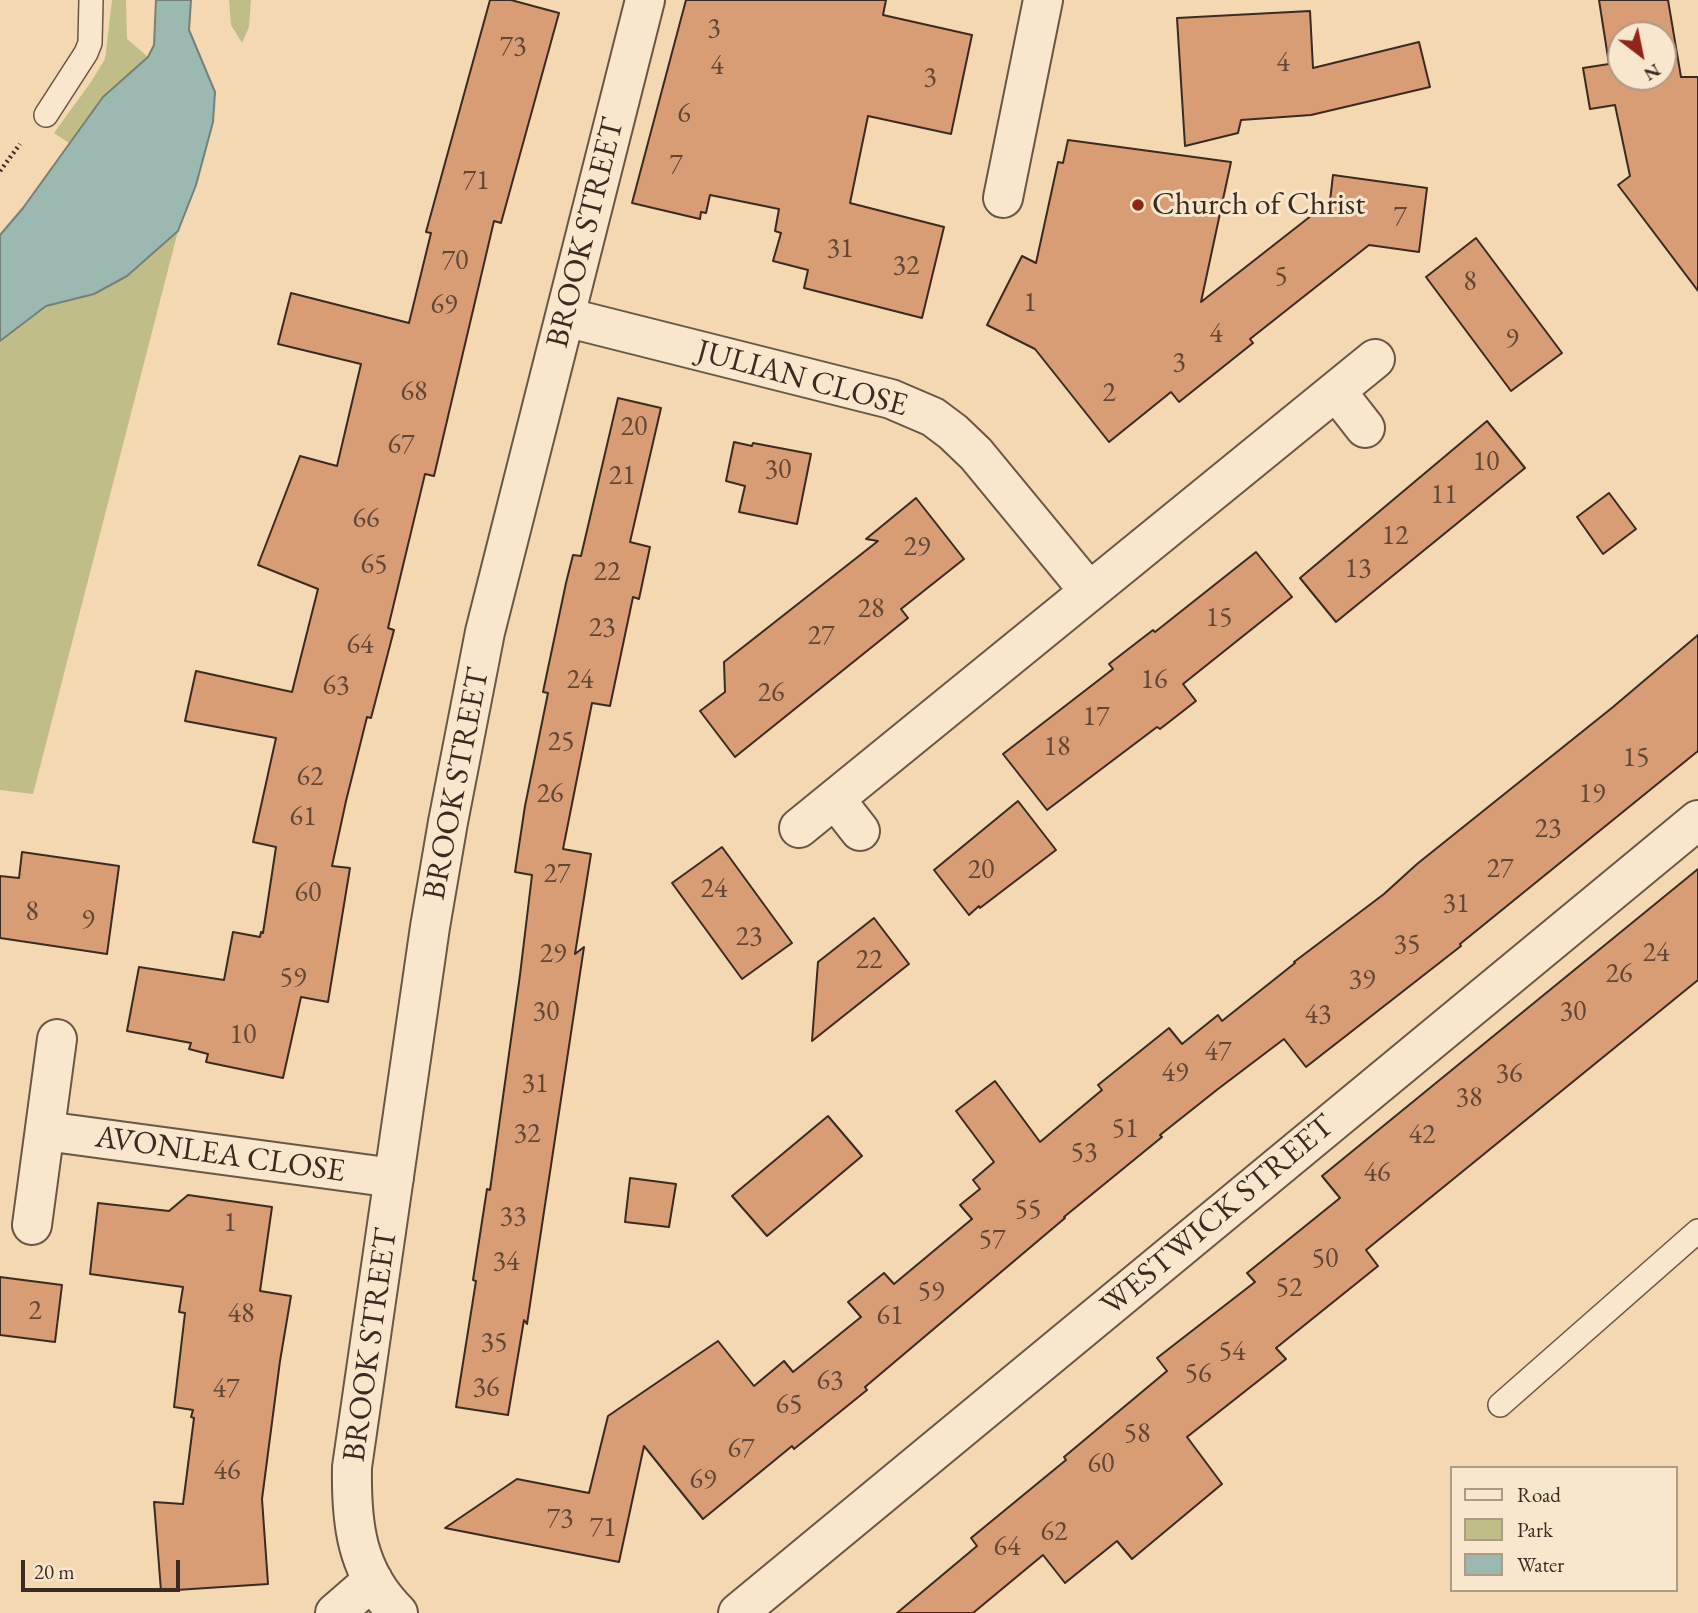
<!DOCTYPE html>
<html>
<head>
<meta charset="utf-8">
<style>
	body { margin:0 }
	#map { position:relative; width:1698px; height:1613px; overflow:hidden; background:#f4d8b2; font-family:"EB Garamond",serif }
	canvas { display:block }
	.legend { position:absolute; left:1450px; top:1466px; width:228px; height:126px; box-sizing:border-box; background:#f8e6cd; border:2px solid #ac9b88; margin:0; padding:9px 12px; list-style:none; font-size:21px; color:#3b2a21 }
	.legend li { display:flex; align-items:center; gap:14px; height:35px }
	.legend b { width:35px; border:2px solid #ac9b88 }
	.north { position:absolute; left:1607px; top:21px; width:70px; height:70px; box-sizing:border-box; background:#f8e6cd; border:2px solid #ac9b88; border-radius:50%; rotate:148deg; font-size:19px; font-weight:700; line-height:28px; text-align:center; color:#3b2a21 }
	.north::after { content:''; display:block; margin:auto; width:24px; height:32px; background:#8f2418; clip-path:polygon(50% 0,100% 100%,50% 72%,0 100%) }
	.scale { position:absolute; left:21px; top:1560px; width:159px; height:32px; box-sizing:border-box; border:4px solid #3b2a21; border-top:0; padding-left:9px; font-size:21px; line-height:24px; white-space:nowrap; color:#3b2a21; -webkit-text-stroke:5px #f8e6cd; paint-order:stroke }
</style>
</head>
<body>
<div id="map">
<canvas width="1698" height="1613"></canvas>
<ul class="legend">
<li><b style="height:9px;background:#f8e6cd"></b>Road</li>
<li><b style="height:19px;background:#c1bd88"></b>Park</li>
<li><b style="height:19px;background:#9cb9b1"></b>Water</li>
</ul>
<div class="north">N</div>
<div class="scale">20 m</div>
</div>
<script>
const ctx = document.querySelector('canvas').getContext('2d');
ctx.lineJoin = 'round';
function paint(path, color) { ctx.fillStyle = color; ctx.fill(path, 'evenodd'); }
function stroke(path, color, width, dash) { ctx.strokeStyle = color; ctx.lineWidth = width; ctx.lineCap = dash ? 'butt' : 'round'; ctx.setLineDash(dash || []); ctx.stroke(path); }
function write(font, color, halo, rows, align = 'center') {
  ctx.font = font + ' "EB Garamond",serif'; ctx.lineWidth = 6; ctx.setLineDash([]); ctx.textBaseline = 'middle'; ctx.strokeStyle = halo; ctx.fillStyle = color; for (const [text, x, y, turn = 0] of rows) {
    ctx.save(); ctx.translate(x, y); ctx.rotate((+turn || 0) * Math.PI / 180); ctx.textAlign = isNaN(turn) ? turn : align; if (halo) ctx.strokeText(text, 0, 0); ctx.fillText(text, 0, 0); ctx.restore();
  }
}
const green = new Path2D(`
	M 112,0 L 126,0 L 127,39 L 148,57 L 103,97 L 69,143 L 54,133 L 91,82 L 105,59 Z
	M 229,0 L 251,0 L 249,27 L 242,43 L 231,25 Z
	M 178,231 L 33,794 L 0,790 L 0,341 L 46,306 L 94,294 L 127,276 Z`);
const water = new Path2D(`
	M 156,0 L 191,0 L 189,30 L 215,92 L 213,122 L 196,185 L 178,231 L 127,276 L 94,294 L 46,306 L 0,341 L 0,235 L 23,208 L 103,97 L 148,57 L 154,45 Z`);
const building = new Path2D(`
	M 490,0 L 511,0 L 559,13 L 501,223 L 494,221 L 434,476 L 425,474 L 388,628 L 394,630 L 371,718 L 367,717 L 346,801 L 332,866 L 350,868 L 328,1002 L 301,997 L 283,1078 L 206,1062 L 208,1054 L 189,1049 L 191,1043 L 127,1031 L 139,967 L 224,980 L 233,932 L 260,937 L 261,932 L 263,933 L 276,847 L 253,842 L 276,738 L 185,721 L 196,671 L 292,692 L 318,589 L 258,565 L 300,456 L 337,466 L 361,364 L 278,344 L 291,293 L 409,323 L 431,233 L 426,232 Z
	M 686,0 L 886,0 L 883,15 L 972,35 L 951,134 L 868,116 L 850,203 L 944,227 L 922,318 L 804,288 L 808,270 L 773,261 L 781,233 L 775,231 L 779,209 L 710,195 L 706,213 L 701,212 L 700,219 L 632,203 Z
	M 1599,0 L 1668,0 L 1681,77 L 1698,77 L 1698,291 L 1618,185 L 1630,176 L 1615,105 L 1590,109 L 1583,68 L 1609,64 ZM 1621,35 L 1663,35 L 1663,77 L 1621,77 Z
	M 1310,11 L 1313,68 L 1419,42 L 1430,87 L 1311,115 L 1241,120 L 1238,133 L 1185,146 L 1177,18 Z
	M 1068,140 L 1231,162 L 1201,302 L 1330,201 L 1333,175 L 1427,188 L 1419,252 L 1369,245 L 1250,339 L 1253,343 L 1179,402 L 1171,392 L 1109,442 L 1035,349 L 987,325 L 1022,256 L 1036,263 L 1058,162 L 1063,163 Z
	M 1476,238 L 1562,353 L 1511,391 L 1426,277 Z
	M 618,398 L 661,408 L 630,542 L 650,547 L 639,599 L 633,597 L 610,706 L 592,703 L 563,849 L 591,854 L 575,954 L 584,947 L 527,1324 L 524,1320 L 508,1415 L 456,1407 L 476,1281 L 473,1280 L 487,1189 L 490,1190 L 520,975 L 532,875 L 515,872 L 525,806 L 548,693 L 543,692 L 566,583 L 573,555 L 581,556 Z
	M 1487,421 L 1525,468 L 1336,622 L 1300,578 Z
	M 734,442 L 752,446 L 753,443 L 811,454 L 797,524 L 739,512 L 745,486 L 726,481 Z
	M 1609,493 L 1636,529 L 1603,554 L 1577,517 Z
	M 916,498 L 964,559 L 901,609 L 908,618 L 735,757 L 700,711 L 725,692 L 724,662 L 878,541 L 866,539 Z
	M 1256,552 L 1292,597 L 1183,684 L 1196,701 L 1160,729 L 1157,727 L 1047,810 L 1003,754 L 1113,669 L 1109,664 L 1153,630 L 1155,632 Z
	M 1698,635 L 1698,751 L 1460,944 L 1461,946 L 1306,1067 L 1284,1039 L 1218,1089 L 1160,1135 L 1162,1137 L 1064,1217 L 1065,1218 L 865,1387 L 867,1390 L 794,1449 L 792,1446 L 703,1519 L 644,1446 L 619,1562 L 445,1528 L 517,1479 L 589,1493 L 608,1416 L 718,1341 L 754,1386 L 784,1361 L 793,1372 L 861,1317 L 848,1302 L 884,1273 L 894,1284 L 972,1219 L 960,1205 L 980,1189 L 973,1180 L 994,1162 L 956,1111 L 995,1081 L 1040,1142 L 1102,1090 L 1098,1085 L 1169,1028 L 1182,1044 L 1218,1015 L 1222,1021 L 1295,963 L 1294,962 L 1384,894 L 1417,864 L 1613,707 Z
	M 1018,801 L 1056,850 L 980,908 L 979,906 L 969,915 L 934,870 Z
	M 722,847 L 792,943 L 742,979 L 672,883 Z
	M 22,852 L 119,866 L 107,954 L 0,938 L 0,876 L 19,878 Z
	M 1698,869 L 1698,980 L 1366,1250 L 1378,1266 L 1276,1348 L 1286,1359 L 1187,1437 L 1222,1484 L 1132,1559 L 1117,1541 L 1065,1583 L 1043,1555 L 973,1613 L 897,1613 L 977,1546 L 971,1538 L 1066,1460 L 1064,1457 L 1167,1371 L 1157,1358 L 1255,1282 L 1247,1273 L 1340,1198 L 1322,1176 Z
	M 874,918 L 909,964 L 812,1041 L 818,962 Z
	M 828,1116 L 862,1156 L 767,1236 L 732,1196 Z
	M 630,1178 L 676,1184 L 669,1227 L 625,1222 Z
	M 188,1195 L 272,1207 L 260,1291 L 291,1296 L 280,1361 L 262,1499 L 268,1584 L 161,1591 L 154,1502 L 183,1504 L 194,1418 L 191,1417 L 193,1410 L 174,1407 L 185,1313 L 179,1312 L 183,1287 L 90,1274 L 98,1203 L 169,1211 Z
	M 0,1277 L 62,1285 L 55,1342 L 0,1335 Z`);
const path = new Path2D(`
	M 0,171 L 20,144`);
const service = new Path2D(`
	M 46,115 L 86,53 L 90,43 L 91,0
	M 1500,1405 L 1698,1231`);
const minor = new Path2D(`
	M 1003,198 L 1043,0
	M 565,317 L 891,399 L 933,417 L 953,432 L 976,454 L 1089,591
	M 1336,391 L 1365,428
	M 835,799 L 860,831
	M 799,828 L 1375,359
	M 45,1131 L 394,1178
	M 32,1225 L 57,1039
	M 335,1613 L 373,1580
	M 398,1613 C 356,1572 351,1523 352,1467 L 430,927 L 448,822 L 485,632 L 645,0
	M 738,1613 L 1698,820`);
const markers = [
	[1138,205,7,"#8f2418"]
];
const numberNames = [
	["3",714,29],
	["73",513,47],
	["4",1283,63],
	["4",717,66],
	["3",930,78],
	["6",684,114],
	["7",676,165],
	["71",476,181],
	["7",1400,217],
	["31",840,249],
	["70",455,261],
	["32",906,266],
	["5",1281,277],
	["8",1470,282],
	["1",1030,303],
	["69",444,305],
	["4",1216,334],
	["9",1512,339],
	["3",1179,363],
	["68",414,392],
	["2",1109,393],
	["20",634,427],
	["67",401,445],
	["10",1486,462],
	["30",778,470],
	["21",622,476],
	["11",1444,495],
	["66",366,519],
	["12",1395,536],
	["29",917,547],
	["65",374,565],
	["13",1358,569],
	["22",607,572],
	["28",871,609],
	["15",1219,618],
	["23",602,628],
	["27",821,636],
	["64",360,645],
	["24",580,680],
	["16",1154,680],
	["63",336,686],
	["26",771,693],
	["17",1096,717],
	["25",561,742],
	["18",1057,747],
	["15",1636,758],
	["62",310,777],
	["26",550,794],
	["19",1592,794],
	["61",303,817],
	["23",1548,829],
	["27",1500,869],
	["20",981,870],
	["27",557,874],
	["24",714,889],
	["60",308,893],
	["31",1456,904],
	["8",32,912],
	["9",88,920],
	["23",749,937],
	["35",1407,945],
	["24",1656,953],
	["29",553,954],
	["22",869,960],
	["26",1619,974],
	["59",293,978],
	["39",1362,980],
	["30",546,1012],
	["30",1573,1012],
	["43",1318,1015],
	["10",243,1035],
	["47",1218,1052],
	["49",1175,1073],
	["36",1509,1074],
	["31",535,1084],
	["38",1469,1098],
	["51",1125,1129],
	["32",527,1134],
	["42",1422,1135],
	["53",1084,1153],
	["46",1377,1173],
	["55",1028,1210],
	["33",513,1217],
	["1",230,1223],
	["57",992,1240],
	["50",1325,1259],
	["34",506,1262],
	["52",1289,1288],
	["59",931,1292],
	["2",35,1311],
	["48",241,1314],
	["61",890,1316],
	["35",494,1343],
	["54",1232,1352],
	["56",1198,1374],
	["63",830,1381],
	["36",486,1388],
	["47",226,1389],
	["65",789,1405],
	["58",1137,1434],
	["67",741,1449],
	["60",1101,1464],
	["46",227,1471],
	["69",703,1480],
	["73",560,1519],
	["71",603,1528],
	["62",1054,1532],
	["64",1007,1547]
];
const poiNames = [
	["Church of Christ",1152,205]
];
const streetNames = [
	["BROOK STREET",586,233,-76],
	["JULIAN CLOSE",802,379,15],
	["BROOK STREET",457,784,-79],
	["AVONLEA CLOSE",220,1155,8],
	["WESTWICK STREET",1218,1216,-40],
	["BROOK STREET",371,1345,-82]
];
paint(green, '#c1bd88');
paint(water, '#9cb9b1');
stroke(water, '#758077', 2);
paint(building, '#d99d75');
stroke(building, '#3b2a21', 2);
stroke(service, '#695645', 26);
stroke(minor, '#695645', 42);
stroke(path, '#3b2a21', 4.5, [2, 3.5]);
stroke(service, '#f8e6cd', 23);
stroke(minor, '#f8e6cd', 38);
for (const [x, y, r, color] of markers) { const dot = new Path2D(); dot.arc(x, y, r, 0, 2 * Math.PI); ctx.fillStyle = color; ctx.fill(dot); stroke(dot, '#f8e6cd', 2.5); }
write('28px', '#624736', null, numberNames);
write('32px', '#3b2a21', '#f8e6cd', poiNames, 'left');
write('32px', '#3b2a21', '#f8e6cd', streetNames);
</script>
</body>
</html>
